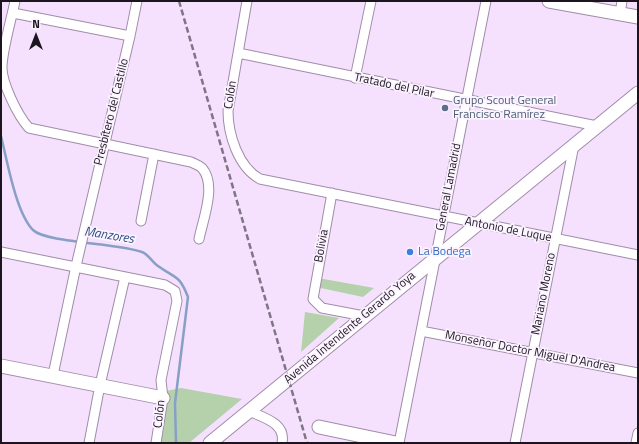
<!DOCTYPE html>
<html>
<head>
<meta charset="utf-8">
<style>
	body { margin:0 }
	#map { position:relative; width:639px; height:444px; overflow:hidden; background:#f5e1fe; font-family:"Titillium Web",sans-serif }
	canvas { display:block }
	.frame { position:absolute; inset:0; border:2px solid #1c151f; pointer-events:none }
	.north { position:absolute; left:16px; top:16px; width:40px; height:40px; -webkit-text-stroke:3px #fbf3ff; paint-order:stroke; rotate:0deg; font-size:11px; font-weight:700; line-height:16px; text-align:center; color:#1c151f }
	.north::after { content:''; display:block; margin:auto; width:14px; height:18px; background:#1c151f; clip-path:polygon(50% 0,100% 100%,50% 72%,0 100%) }
</style>
</head>
<body>
<div id="map">
<canvas width="639" height="444"></canvas>
<div class="frame"></div>
<div class="north">N</div>
</div>
<script>
const ctx = document.querySelector('canvas').getContext('2d');
ctx.lineJoin = 'round';
function paint(path, color) { ctx.fillStyle = color; ctx.fill(path, 'evenodd'); }
function stroke(path, color, width, dash) { ctx.strokeStyle = color; ctx.lineWidth = width; ctx.lineCap = dash ? 'butt' : 'round'; ctx.setLineDash(dash || []); ctx.stroke(path); }
function write(font, color, halo, rows, align = 'center') {
  ctx.font = font + ' "Titillium Web",sans-serif'; ctx.lineWidth = 3.5; ctx.setLineDash([]); ctx.textBaseline = 'middle'; ctx.strokeStyle = halo; ctx.fillStyle = color; for (const [text, x, y, turn = 0] of rows) {
    ctx.save(); ctx.translate(x, y); ctx.rotate((+turn || 0) * Math.PI / 180); ctx.textAlign = isNaN(turn) ? turn : align; if (halo) ctx.strokeText(text, 0, 0); ctx.fillText(text, 0, 0); ctx.restore();
  }
}
const green = new Path2D(`
	M 318,278 L 374,288 L 363,297 L 316,287 Z
	M 305,312 L 339,318 L 301,352 Z
	M 181,388 L 242,399 L 189,443 L 157,443 L 166,391 Z`);
const stream = new Path2D(`
	M 1,136 C 7,160 16,213 33,230 C 46,243 119,243 142,252 C 148,254 152,262 158,266 C 176,279 179,274 188,297 L 175,403 L 176,443`);
const street = new Path2D(`
	M 15,1 C 11,21 3,47 2,66 C 1,82 18,116 29,128 L 191,162 C 195,164 199,165 202,168 C 217,185 203,219 199,239
	M 247,1 L 228,111 C 228,134 238,167 260,179 L 638,255
	M 13,13 L 130,36
	M 620,14 L 622,1
	M 238,53 L 597,126
	M 355,78 L 371,1
	M 332,193 L 313,299 L 322,308 L 364,316
	M 141,221 L 154,154
	M 1,252 L 165,285 L 175,291 L 177,301 L 161,380 L 163,398 L 156,443
	M 421,331 L 638,373
	M 53,375 L 76,266 L 130,36 L 137,1
	M 249,411 C 264,418 286,423 282,443
	M 89,443 L 100,385 L 125,277
	M 399,443 L 486,1
	M 515,443 L 574,145
	M 636,443 L 638,433`);
const secondary = new Path2D(`
	M 549,1 L 638,17
	M 1,366 L 163,398
	M 319,427 L 396,443
	M 210,443 L 638,93`);
const rail = new Path2D(`
	M 179,1 L 307,443`);
const markers = [
	[445,108,4,"#5c6f8a"],
	[410,252,4,"#3f7fe0"]
];
const streetNames = [
	["Tratado del Pilar",394,86,12],
	["Colón",231,95,-81],
	["Presbítero del Castillo",112,112,-76],
	["General Lamadrid",449,187,-79],
	["Antonio de Luque",508,230,11],
	["Bolivia",322,246,-80],
	["Mariano Moreno",544,294,-79],
	["Avenida Intendente Gerardo Yoya",350,328,-40],
	["Monseñor Doctor Miguel D'Andrea",530,352,11],
	["Colón",160,414,-83]
];
const serviceNames = [
	["Grupo Scout General",453,101],
	["Francisco Ramírez",453,115]
];
const shopNames = [
	["La Bodega",418,252]
];
const waterNames = [
	["Manzores",109,236,9]
];
paint(green, '#b4d1ac');
stroke(stream, '#889fc6', 2.5);
stroke(street, '#a08da8', 11);
stroke(secondary, '#a08da8', 15);
stroke(street, '#fff', 9);
stroke(secondary, '#fff', 13);
stroke(rail, '#817487', 2.5, [6, 3]);
for (const [x, y, r, color] of markers) { const dot = new Path2D(); dot.arc(x, y, r, 0, 2 * Math.PI); ctx.fillStyle = color; ctx.fill(dot); stroke(dot, '#fbf3ff', 1.5); }
write('12px', '#1c151f', '#fbf3ff', streetNames);
write('12px', '#4e5e75', '#fbf3ff', serviceNames, 'left');
write('12px', '#366cbe', '#fbf3ff', shopNames, 'left');
write('italic 13px', '#2d4c7e', '#fbf3ff', waterNames);
</script>
</body>
</html>
